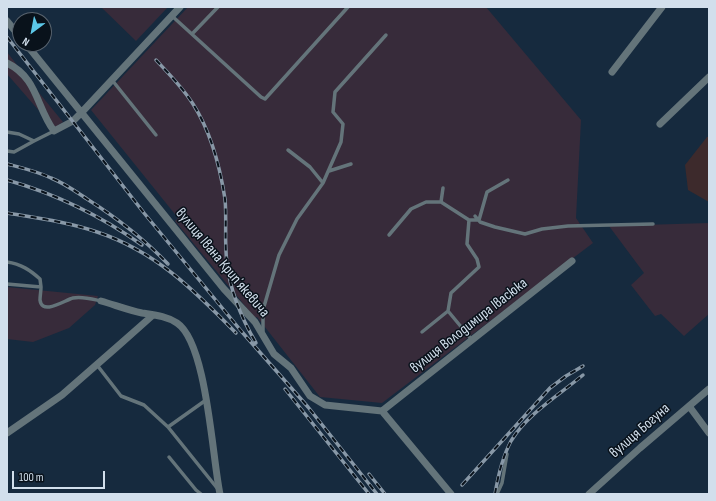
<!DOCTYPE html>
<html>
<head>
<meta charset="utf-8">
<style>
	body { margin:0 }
	#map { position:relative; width:716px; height:501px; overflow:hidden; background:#162a3e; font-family:"Sofia Sans Condensed",sans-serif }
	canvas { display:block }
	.frame { position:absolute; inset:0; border:8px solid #d2dfec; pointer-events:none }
	.north { position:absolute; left:12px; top:12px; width:40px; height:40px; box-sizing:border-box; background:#09121b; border:1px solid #59646f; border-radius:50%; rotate:212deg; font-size:11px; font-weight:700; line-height:16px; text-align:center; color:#d2dfec }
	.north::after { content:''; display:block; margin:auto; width:14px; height:18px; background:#5cc7e7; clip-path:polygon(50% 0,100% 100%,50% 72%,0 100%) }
	.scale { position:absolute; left:12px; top:471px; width:93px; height:18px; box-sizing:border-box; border:2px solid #d2dfec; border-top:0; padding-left:5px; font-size:12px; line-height:14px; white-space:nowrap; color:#d2dfec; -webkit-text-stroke:3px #09121b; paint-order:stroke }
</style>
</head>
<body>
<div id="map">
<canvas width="716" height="501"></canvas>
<div class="frame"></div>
<div class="north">N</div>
<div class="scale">100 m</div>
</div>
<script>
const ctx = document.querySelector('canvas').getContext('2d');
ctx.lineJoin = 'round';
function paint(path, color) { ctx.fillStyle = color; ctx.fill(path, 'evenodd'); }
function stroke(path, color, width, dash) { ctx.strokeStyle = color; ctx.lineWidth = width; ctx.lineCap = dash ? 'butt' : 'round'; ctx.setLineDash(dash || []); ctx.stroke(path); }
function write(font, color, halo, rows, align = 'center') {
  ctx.font = font + ' "Sofia Sans Condensed",sans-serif'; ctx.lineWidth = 3; ctx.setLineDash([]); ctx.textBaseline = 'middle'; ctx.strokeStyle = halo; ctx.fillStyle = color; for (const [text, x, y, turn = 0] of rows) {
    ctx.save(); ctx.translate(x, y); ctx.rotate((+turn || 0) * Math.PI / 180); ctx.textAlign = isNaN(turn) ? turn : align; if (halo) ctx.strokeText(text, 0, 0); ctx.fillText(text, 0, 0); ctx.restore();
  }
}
const commercial = new Path2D(`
	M 707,137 L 709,137 L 709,202 L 688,190 L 685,165 Z`);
const industrial = new Path2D(`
	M 101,7 L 168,7 L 136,41 Z
	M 188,7 L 486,7 L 581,120 L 576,218 L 593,243 L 382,403 L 320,397 L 257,317 L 255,318 L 175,221 L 178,218 L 91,110 Z
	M 7,52 L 31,83 L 63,122 L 54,128 L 7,74 Z
	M 709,223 L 709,314 L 684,336 L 661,314 L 655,316 L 631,285 L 644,273 L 609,226 Z
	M 7,287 L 98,296 L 95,305 L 69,328 L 33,342 L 7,339 Z`);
const lane = new Path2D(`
	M 172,16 L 261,97 L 265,99 L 348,7
	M 192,34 L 218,7
	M 112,80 L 156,135
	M 7,132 L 19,134 L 34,141 L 54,131
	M 288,150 L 310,167 L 323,183
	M 7,151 L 14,152 L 34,141
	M 329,171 L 351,164
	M 441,202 L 443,188
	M 475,216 L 480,222 L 495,227 L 525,234 L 542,229 L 568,226 L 653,224
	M 389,235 L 411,209 L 426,202 L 441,202 L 469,220 L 479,220 L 487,192 L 508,180
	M 7,262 C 21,264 30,270 40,279 L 41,287 L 7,284
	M 41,287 C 41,291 40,296 40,300 C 42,316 65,300 73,298 C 82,296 92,299 101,301
	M 448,311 L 472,340
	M 263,331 L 263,310 L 279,255 L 297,219 L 323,183 L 341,142 L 343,124 L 333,112 L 335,92 L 386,35
	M 422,332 L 448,311 L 451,293 L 479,267 L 477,259 L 467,244 L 469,220
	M 97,365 L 121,396 L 144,405 L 168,427 L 217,488
	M 168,427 L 206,400
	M 169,457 L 196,490 L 201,494
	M 497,494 L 502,483 L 507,454`);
const street = new Path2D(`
	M 7,21 L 20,37
	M 26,44 L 224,289 L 255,322 L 274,354 L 291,368 L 310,396 L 325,405 L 382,411 L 451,494
	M 7,63 C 38,78 36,107 54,131 L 73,121 L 82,112 L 180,7
	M 612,72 L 662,7
	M 660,124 L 709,77
	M 101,301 C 115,305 128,310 142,313 C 154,315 166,316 177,323 C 207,343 212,456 220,494
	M 689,406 L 709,433
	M 382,411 L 572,261
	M 7,433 L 62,395 L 118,346 L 153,315
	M 589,494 L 640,448 L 709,389`);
const rail = new Path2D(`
	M 7,37 L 144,213 L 242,332 L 308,407 L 377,494
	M 156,60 C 169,74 183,88 193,104 C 211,132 220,167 225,199 C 227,220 224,242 227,263 C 230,291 242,319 256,343
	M 7,164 C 22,168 36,171 51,178 C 64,183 75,191 87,199 C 117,218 144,239 168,264
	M 7,180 C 56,194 101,216 142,245
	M 7,213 C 37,218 68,222 97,232 C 155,251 194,290 236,333
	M 285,389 L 369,494
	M 369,474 L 385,494
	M 462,485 L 550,388 L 566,376 L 583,366
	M 495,494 C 498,476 502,458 511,441 C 527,414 559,395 583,375`);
const streetNames = [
	["вулиця Івана Крипʼякевича",222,263,50],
	["вулиця Володимира Івасюка",469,326,-38],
	["вулиця Богуна",640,431,-41]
];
paint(commercial, '#3d2a2c');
paint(industrial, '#372b3a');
stroke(lane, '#64747a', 3.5);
stroke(street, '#64747a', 7);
stroke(rail, '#8898a7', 3.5);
stroke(rail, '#09121b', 2, [6]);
write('15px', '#d2dfec', '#09121b', streetNames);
</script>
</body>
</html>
